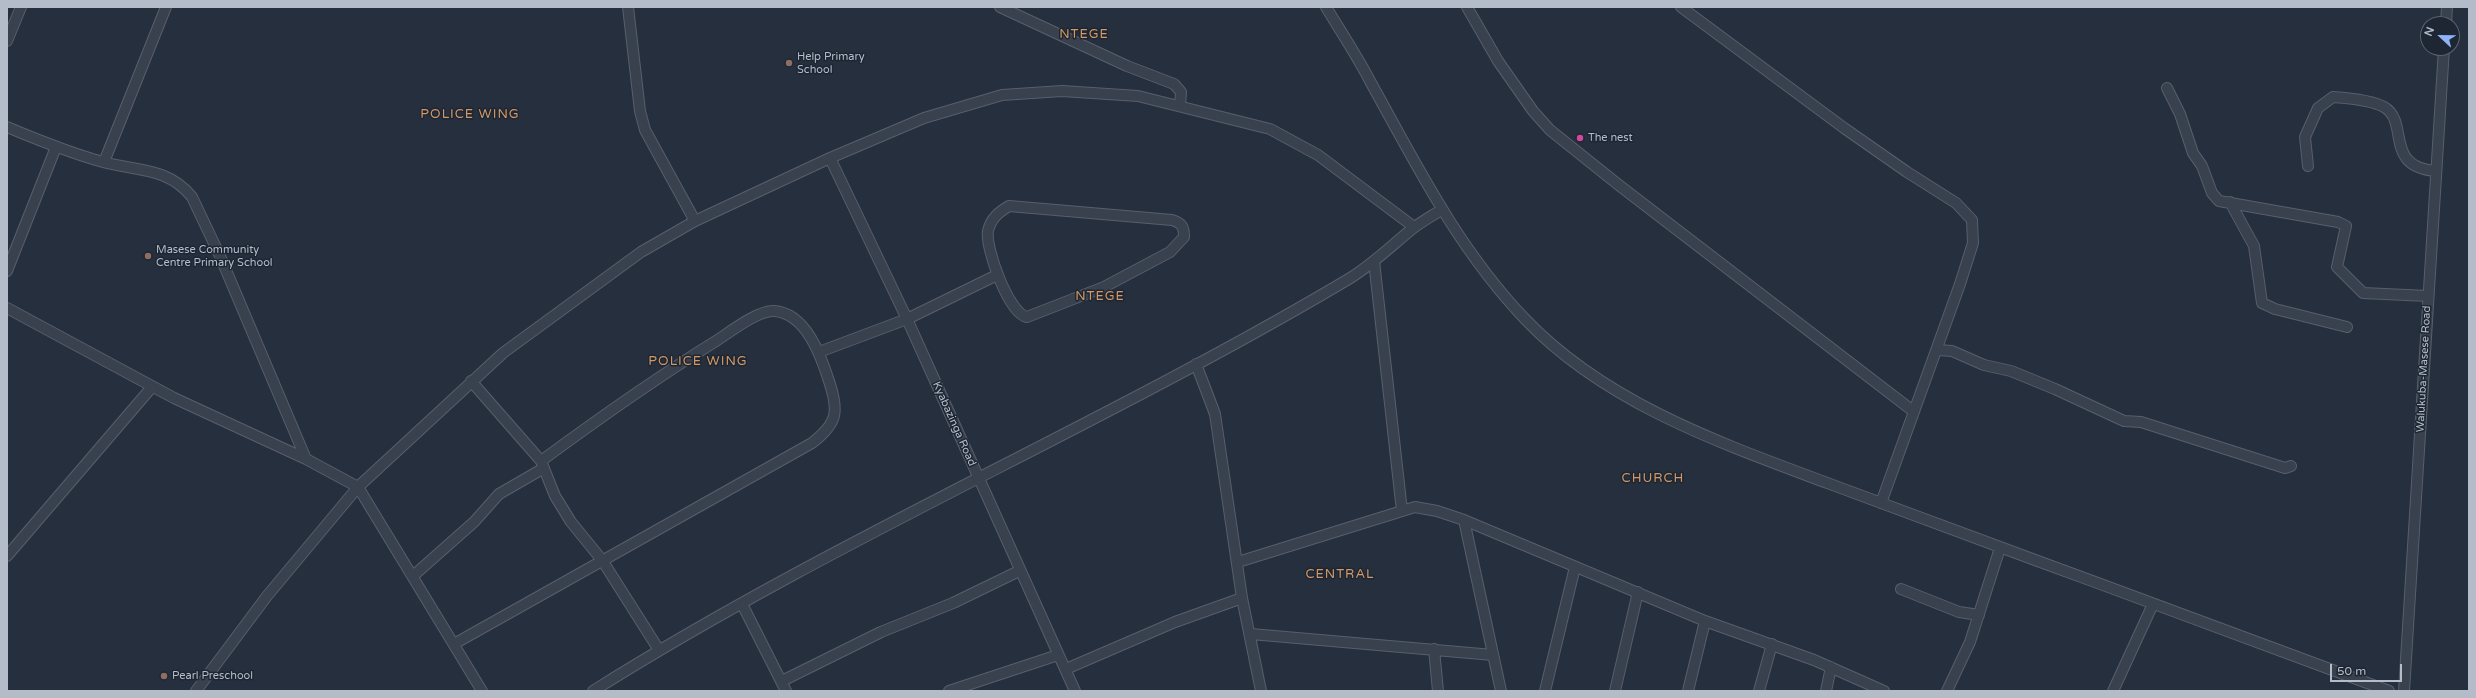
<!DOCTYPE html>
<html>
<head>
<meta charset="utf-8">
<style>
	body { margin:0 }
	#map { position:relative; width:2476px; height:698px; overflow:hidden; background:#252f3e; font-family:"Varela Round",sans-serif }
	canvas { display:block }
	.frame { position:absolute; inset:0; border:8px solid #b5bcc9; pointer-events:none }
	.north { position:absolute; left:2420px; top:16px; width:40px; height:40px; box-sizing:border-box; background:#1e2633; border:1px solid #5a626f; border-radius:50%; rotate:292deg; font-size:11px; font-weight:700; line-height:16px; text-align:center; color:#b5bcc9 }
	.north::after { content:''; display:block; margin:auto; width:14px; height:18px; background:#8eb2f5; clip-path:polygon(50% 0,100% 100%,50% 72%,0 100%) }
	.scale { position:absolute; left:2330px; top:664px; width:72px; height:18px; box-sizing:border-box; border:2px solid #b5bcc9; border-top:0; padding-left:5px; font-size:12px; line-height:14px; white-space:nowrap; color:#b5bcc9; -webkit-text-stroke:3px #1e2633; paint-order:stroke }
</style>
</head>
<body>
<div id="map">
<canvas width="2476" height="698"></canvas>
<div class="frame"></div>
<div class="north">N</div>
<div class="scale">50 m</div>
</div>
<script>
const ctx = document.querySelector('canvas').getContext('2d');
ctx.lineJoin = 'round';
function stroke(path, color, width, dash) { ctx.strokeStyle = color; ctx.lineWidth = width; ctx.lineCap = dash ? 'butt' : 'round'; ctx.setLineDash(dash || []); ctx.stroke(path); }
function write(font, color, halo, rows, align = 'center') {
  ctx.font = font + ' "Varela Round",sans-serif'; ctx.lineWidth = 3; ctx.setLineDash([]); ctx.textBaseline = 'middle'; ctx.strokeStyle = halo; ctx.fillStyle = color; for (const [text, x, y, turn = 0] of rows) {
    ctx.save(); ctx.translate(x, y); ctx.rotate((+turn || 0) * Math.PI / 180); ctx.textAlign = isNaN(turn) ? turn : align; if (halo) ctx.strokeText(text, 0, 0); ctx.fillText(text, 0, 0); ctx.restore();
  }
}
const minor = new Path2D(`
	M 628,7 L 640,111 L 645,130 L 695,221
	M 1000,7 L 1127,66 L 1174,84 L 1181,92 L 1180,106
	M 1326,7 C 1341,32 1357,56 1370,81 C 1416,164 1458,249 1525,319 C 1606,404 1723,444 1830,484 C 1899,509 1967,535 2035,560 C 2153,603 2270,648 2389,691
	M 1467,7 L 1498,61 L 1533,111 L 1550,130 L 1620,186 L 1913,411
	M 1681,7 L 1844,128 L 1907,172 L 1956,203 L 1972,220 L 1973,243 L 1960,284 L 1881,503
	M 2446,24 L 2447,7
	M 7,41 L 21,7
	M 2167,88 L 2180,114 L 2193,153 L 2202,166 L 2212,193 L 2219,201 L 2338,222 L 2346,226 L 2337,267 L 2363,293 L 2428,296
	M 7,127 C 38,140 70,153 103,162 C 136,171 168,167 192,197 L 220,256 L 306,459
	M 830,158 L 907,319 L 1075,691
	M 104,162 L 166,7
	M 2308,166 L 2305,137 L 2318,108 L 2333,97 C 2347,98 2372,100 2384,107 C 2410,122 2383,167 2436,171
	M 2230,202 L 2254,246 L 2262,303 L 2275,309 L 2347,327
	M 1009,206 L 1172,220 C 1182,223 1184,227 1184,237 L 1170,252 L 1104,287 L 1027,317 C 1009,314 985,248 988,231 C 991,218 999,212 1009,206 Z
	M 1374,261 L 1402,511
	M 7,271 L 56,147
	M 7,308 L 174,398 L 306,459 L 358,487 L 482,691
	M 1938,350 L 1952,351 L 1984,365 L 2011,371 L 2055,389 L 2124,421 L 2141,422 L 2285,468 L 2291,466
	M 819,352 L 907,319 L 997,275
	M 471,381 L 541,461 L 555,496 L 571,522 L 602,560 L 659,650
	M 1464,520 L 1501,691
	M 7,556 L 152,387
	M 1238,562 L 1415,507 L 1437,511 L 1464,520 L 1705,621 L 1814,660 L 1884,691
	M 413,576 L 474,522 L 499,494 L 544,468
	M 1901,589 L 1959,612 L 1979,615
	M 1242,598 L 1261,691
	M 742,604 L 786,691
	M 1251,634 L 1493,655
	M 454,644 L 812,443 C 838,423 839,411 829,381 C 821,356 806,313 774,311 C 758,310 730,332 716,341 C 656,378 598,419 541,461
	M 1434,649 L 1438,691
	M 1066,669 L 1175,622 L 1242,598 L 1215,414 L 1196,364
	M 782,681 L 881,632 L 953,603 L 1019,571
	M 196,691 L 267,596 L 358,487 L 503,353 L 641,252 L 695,221 L 830,158 L 924,118 L 1002,95 L 1062,91 L 1138,96 L 1270,129 L 1318,155 L 1414,227
	M 593,691 C 836,538 1101,426 1347,280 C 1371,266 1391,246 1412,229 C 1421,222 1432,216 1441,210
	M 949,691 L 1058,655
	M 1545,691 L 1575,567
	M 1615,691 L 1638,592
	M 1688,691 L 1705,621
	M 1759,691 L 1772,644
	M 1826,691 L 1831,667
	M 1947,691 L 1970,642 L 2000,548
	M 2113,691 L 2153,604
	M 2404,691 L 2444,48`);
const markers = [
	[789,63,4,"#8d6e63"],
	[1580,138,4,"#d1479c"],
	[148,256,4,"#8d6e63"],
	[164,676,4,"#8d6e63"]
];
const poiNames = [
	["Help Primary",797,57],
	["School",797,70],
	["The nest",1588,138],
	["Masese Community",156,250],
	["Centre Primary School",156,263],
	["Pearl Preschool",172,676]
];
const streetNames = [
	["Walukuba-Masese Road",2424,369,-87],
	["Kyabazinga Road",954,424,66]
];
const quarterNames = [
	["NTEGE",1084,35],
	["POLICE WING",470,115],
	["NTEGE",1100,297],
	["POLICE WING",698,362],
	["CHURCH",1653,479],
	["CENTRAL",1340,575]
];
stroke(minor, '#575f6c', 12);
stroke(minor, '#39414e', 10);
for (const [x, y, r, color] of markers) { const dot = new Path2D(); dot.arc(x, y, r, 0, 2 * Math.PI); ctx.fillStyle = color; ctx.fill(dot); stroke(dot, '#1e2633', 1.5); }
write('11px', '#b5bcc9', '#1e2633', poiNames, 'left');
write('11px', '#b5bcc9', '#1e2633', streetNames);
ctx.letterSpacing = '1px';
write('13px', '#d29967', '#1e2633', quarterNames);
ctx.letterSpacing = '0px';
</script>
</body>
</html>
